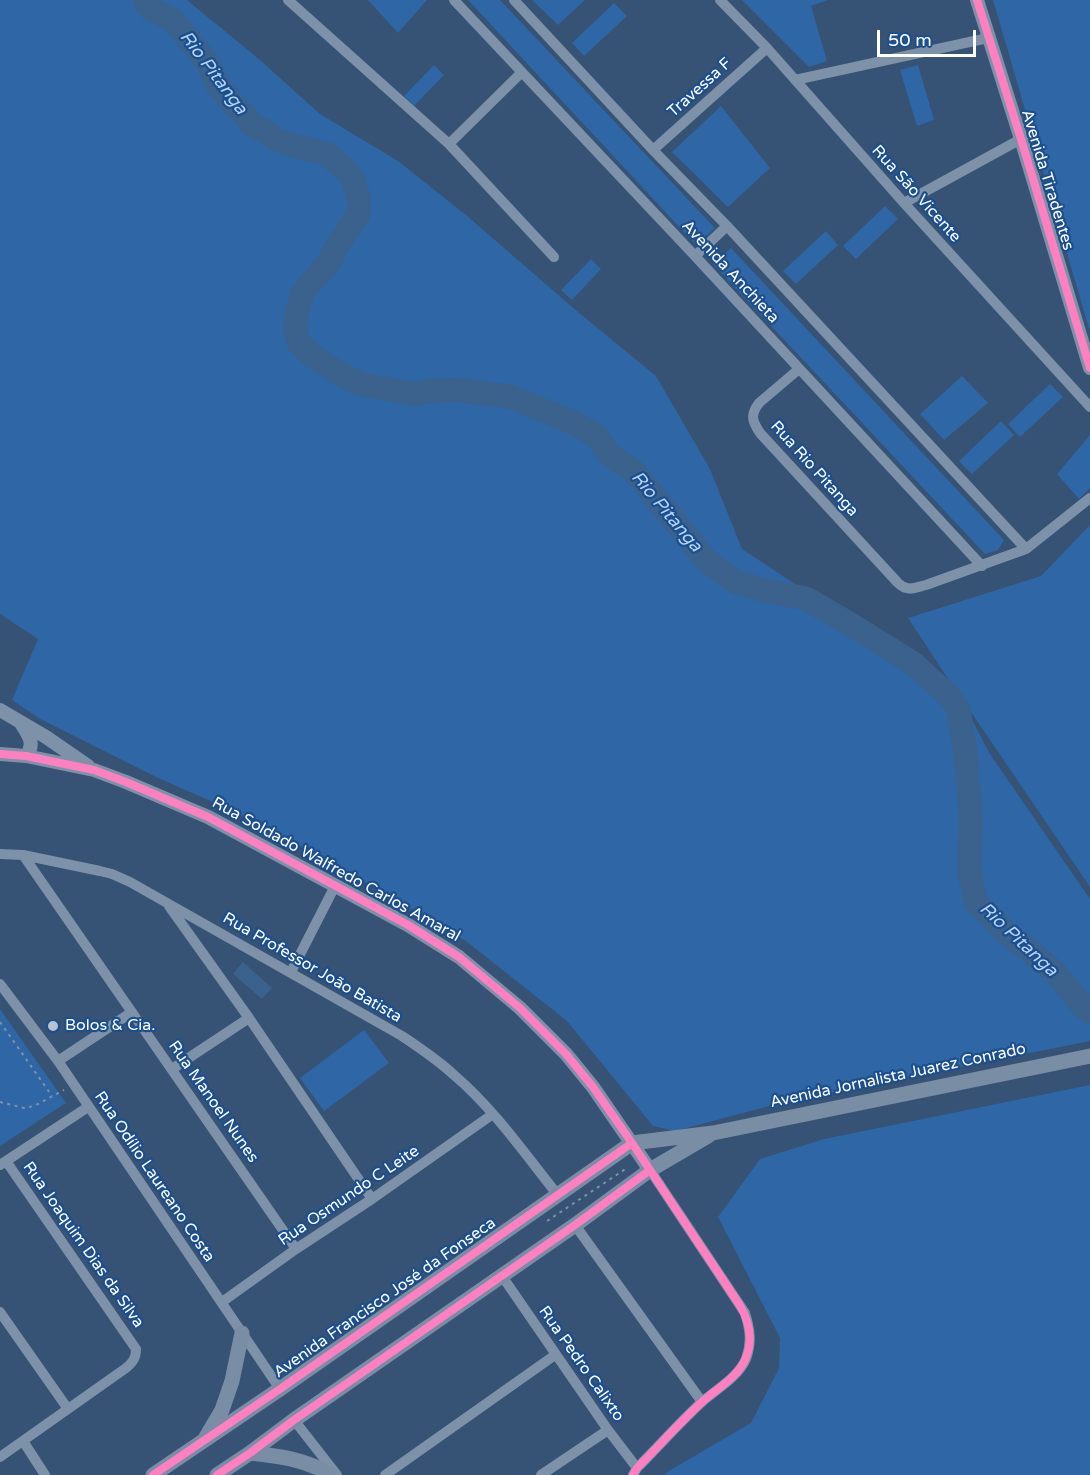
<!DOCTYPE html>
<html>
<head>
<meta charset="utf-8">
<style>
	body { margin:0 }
	#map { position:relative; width:1090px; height:1475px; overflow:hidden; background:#365274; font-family:"Varela Round",sans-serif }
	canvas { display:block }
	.scale { position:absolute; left:877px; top:30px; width:99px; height:27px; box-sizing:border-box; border:3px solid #fff; border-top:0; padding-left:8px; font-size:18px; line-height:21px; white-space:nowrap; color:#fff; -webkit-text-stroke:4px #1b4f8f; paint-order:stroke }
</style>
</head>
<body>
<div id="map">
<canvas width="1090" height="1475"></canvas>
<div class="scale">50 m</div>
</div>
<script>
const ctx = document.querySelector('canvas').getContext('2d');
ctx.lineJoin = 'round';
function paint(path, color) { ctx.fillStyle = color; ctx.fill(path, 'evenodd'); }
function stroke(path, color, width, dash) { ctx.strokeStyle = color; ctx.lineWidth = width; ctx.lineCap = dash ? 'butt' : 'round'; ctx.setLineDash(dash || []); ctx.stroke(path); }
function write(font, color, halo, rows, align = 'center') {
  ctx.font = font + ' "Varela Round",sans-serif'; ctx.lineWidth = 4.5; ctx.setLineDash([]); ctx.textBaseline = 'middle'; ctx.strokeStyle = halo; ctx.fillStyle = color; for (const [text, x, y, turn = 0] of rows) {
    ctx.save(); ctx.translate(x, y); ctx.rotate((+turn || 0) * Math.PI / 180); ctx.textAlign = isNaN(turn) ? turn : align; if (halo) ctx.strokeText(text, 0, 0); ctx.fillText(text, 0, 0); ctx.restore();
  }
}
const green = new Path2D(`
	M 0,0 L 187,0 L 260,60 L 320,114 L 398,161 L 466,215 L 578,312 L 656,376 L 710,469 L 742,549 L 804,590 L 886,636 L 956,691 L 908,618 L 1041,576 L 1090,525 L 1090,887 L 958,693 L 990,754 L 1090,899 L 1090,1041 L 781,1103 L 675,1131 L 653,1126 L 567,1021 L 466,941 L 331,862 L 231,810 L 156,777 L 40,719 L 12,700 L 38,639 L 0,614 Z
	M 368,0 L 427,0 L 398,33 Z
	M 468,0 L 500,0 L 715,228 L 696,245 Z
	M 532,0 L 585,0 L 558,25 Z
	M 742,0 L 828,0 L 811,6 L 827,61 L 809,67 Z
	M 993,0 L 1090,0 L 1090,332 Z
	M 614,3 L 627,16 L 584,56 L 572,43 Z
	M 434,65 L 444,75 L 414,106 L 404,96 Z
	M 918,65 L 934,120 L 917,126 L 900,70 Z
	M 721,106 L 770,168 L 728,207 L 672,152 Z
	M 885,206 L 898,219 L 856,259 L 843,246 Z
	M 826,231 L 838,245 L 796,284 L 783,271 Z
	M 731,248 L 1004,540 L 998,550 L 985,554 L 713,264 Z
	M 591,259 L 601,269 L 572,300 L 561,290 Z
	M 962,376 L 988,403 L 944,440 L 920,414 Z
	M 1050,384 L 1063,397 L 1020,437 L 1008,424 Z
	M 1001,421 L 1014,435 L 972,474 L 959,461 Z
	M 1090,435 L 1090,488 L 1079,499 L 1057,474 Z
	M 0,1009 L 66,1103 L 0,1146 Z
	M 364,1030 L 389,1063 L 324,1111 L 300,1078 Z
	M 1090,1085 L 1090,1475 L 665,1475 L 667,1472 L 751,1423 L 779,1368 L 780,1338 L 718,1217 L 760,1159 L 824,1139 Z`);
const water = new Path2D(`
	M 243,962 L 272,988 L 262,999 L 233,974 Z`);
const river = new Path2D(`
	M 145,0 L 151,9 L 173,20 L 208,63 L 217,84 L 236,107 L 246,116 L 252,125 L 265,131 L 277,140 L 294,146 L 327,154 L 347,171 L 353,180 L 359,198 L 359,213 L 337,246 L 329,262 L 304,291 L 297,310 L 295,328 L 299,343 L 314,357 L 338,373 L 364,385 L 415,394 L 429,391 L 457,390 L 511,397 L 572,422 L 598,437 L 608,454 L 634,471 L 706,560 L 736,582 L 766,591 L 805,598 L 850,624 L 914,664 L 952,699 L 959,712 L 966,758 L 971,815 L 969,871 L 976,902 L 1008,934 L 1054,971 L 1079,1002 L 1090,1012`);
const path = new Path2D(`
	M 0,1022 L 52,1096
	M 0,1102 L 24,1108 L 34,1106 L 64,1090
	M 547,1221 L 627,1168`);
const minor = new Path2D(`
	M 288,0 L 449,144 L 521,73
	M 454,0 L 695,256 L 982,566
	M 514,0 L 653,150 L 727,226 L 1026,549
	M 720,0 L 767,48 L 904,203 L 1090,407
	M 795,80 L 988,38
	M 449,144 L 554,257
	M 653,150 L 767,48
	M 904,203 L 1021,139
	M 695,256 L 727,226
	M 799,369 L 759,403 C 750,415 752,421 760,433 L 898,583 C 907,592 914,588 926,585 L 1026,549 L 1090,498
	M 0,854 L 23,855 L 100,871 L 112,874 L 130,882 L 402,1036 C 420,1048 438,1060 454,1075 C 494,1109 525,1154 557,1194
	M 23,855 L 296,1249
	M 169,906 L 249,1018 L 372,1199
	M 291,972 L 335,886
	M 0,984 L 58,1061 L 280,1389
	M 58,1061 L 132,1012
	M 172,1069 L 249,1018
	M 0,1165 L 88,1107
	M 575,1225 L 702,1402
	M 502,1276 L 608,1430 L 637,1468
	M 222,1302 L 296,1249 L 372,1199 L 493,1114
	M 0,1312 L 68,1409
	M 294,1420 L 337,1475
	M 23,1441 L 45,1475
	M 0,1457 L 126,1368 C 133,1362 136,1358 136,1349 L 6,1161
	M 385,1475 L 555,1355
	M 541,1475 L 608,1430
	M 633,1475 L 637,1468 C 659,1446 680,1422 703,1401 C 717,1389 738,1377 746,1359 C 752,1342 750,1329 745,1313 L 650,1170`);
const tertiary = new Path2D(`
	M 977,0 L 1021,139 L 1090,368
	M 0,710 L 46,737 L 88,766
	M 21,723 C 28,734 36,744 26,756
	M 0,754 L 26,756 L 94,770 L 126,782 L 208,817 L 408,925 L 459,957 L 520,1008 L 566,1054 L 593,1087 L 650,1170`);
const secondary = new Path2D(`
	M 206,1437 L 222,1410 L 232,1381 L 242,1333
	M 250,1453 C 279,1456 305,1459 331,1475
	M 153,1475 L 280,1389 L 632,1143 L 713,1133 L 1090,1056
	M 217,1475 L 250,1453 L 294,1420 L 575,1225 L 650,1170 L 708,1136`);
const cycleway = new Path2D(`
	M 977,0 L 1021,139 L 1090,368
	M 0,754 L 26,756 L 94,770 L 126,782 L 208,817 L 408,925 L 459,957 L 520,1008 L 566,1054 L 593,1087 L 632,1143 L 739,1304 C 750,1322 754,1340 745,1360 C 737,1378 716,1389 702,1402 C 679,1423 659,1446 637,1468 L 633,1475
	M 153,1475 L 280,1389 L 632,1143
	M 217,1475 L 250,1453 L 294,1420 L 575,1225 L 650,1170`);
const markers = [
	[53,1026,6,"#b9c2ce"]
];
const streetNames = [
	["Travessa F",700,88,-42],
	["Avenida Tiradentes",1047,180,73],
	["Rua São Vicente",916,194,48],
	["Avenida Anchieta",730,272,47],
	["Rua Rio Pitanga",814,469,48],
	["Rua Soldado Walfredo Carlos Amaral",336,870,29],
	["Rua Professor João Batista",312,968,30],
	["Avenida Jornalista Juarez Conrado",898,1076,-12],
	["Rua Manoel Nunes",213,1102,55],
	["Rua Odílio Laureano Costa",154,1177,56],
	["Rua Osmundo C Leite",349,1196,-34],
	["Rua Joaquim Dias da Silva",83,1245,55],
	["Avenida Francisco José da Fonseca",385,1298,-35],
	["Rua Pedro Calixto",581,1364,55]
];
const poiNames = [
	["Bolos & Cia.",65,1026]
];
const waterNames = [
	["Rio Pitanga",213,73,53],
	["Rio Pitanga",666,512,50],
	["Rio Pitanga",1018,940,43]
];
paint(green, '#2f66a5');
paint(water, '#3b618d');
stroke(river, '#3b618d', 24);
stroke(path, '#7d92a8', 2, [3, 4.5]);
stroke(minor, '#7d92a8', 10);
stroke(tertiary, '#7d92a8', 14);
stroke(secondary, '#798da4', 15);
stroke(cycleway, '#ff80c0', 8);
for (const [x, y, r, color] of markers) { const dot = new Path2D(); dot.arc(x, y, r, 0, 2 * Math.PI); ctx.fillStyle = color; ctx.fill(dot); stroke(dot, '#1b4f8f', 2); }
write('16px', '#fff', '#1b4f8f', streetNames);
write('16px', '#fff', '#1b4f8f', poiNames, 'left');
write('italic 18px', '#b5d3f5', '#1b4f8f', waterNames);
</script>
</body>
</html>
